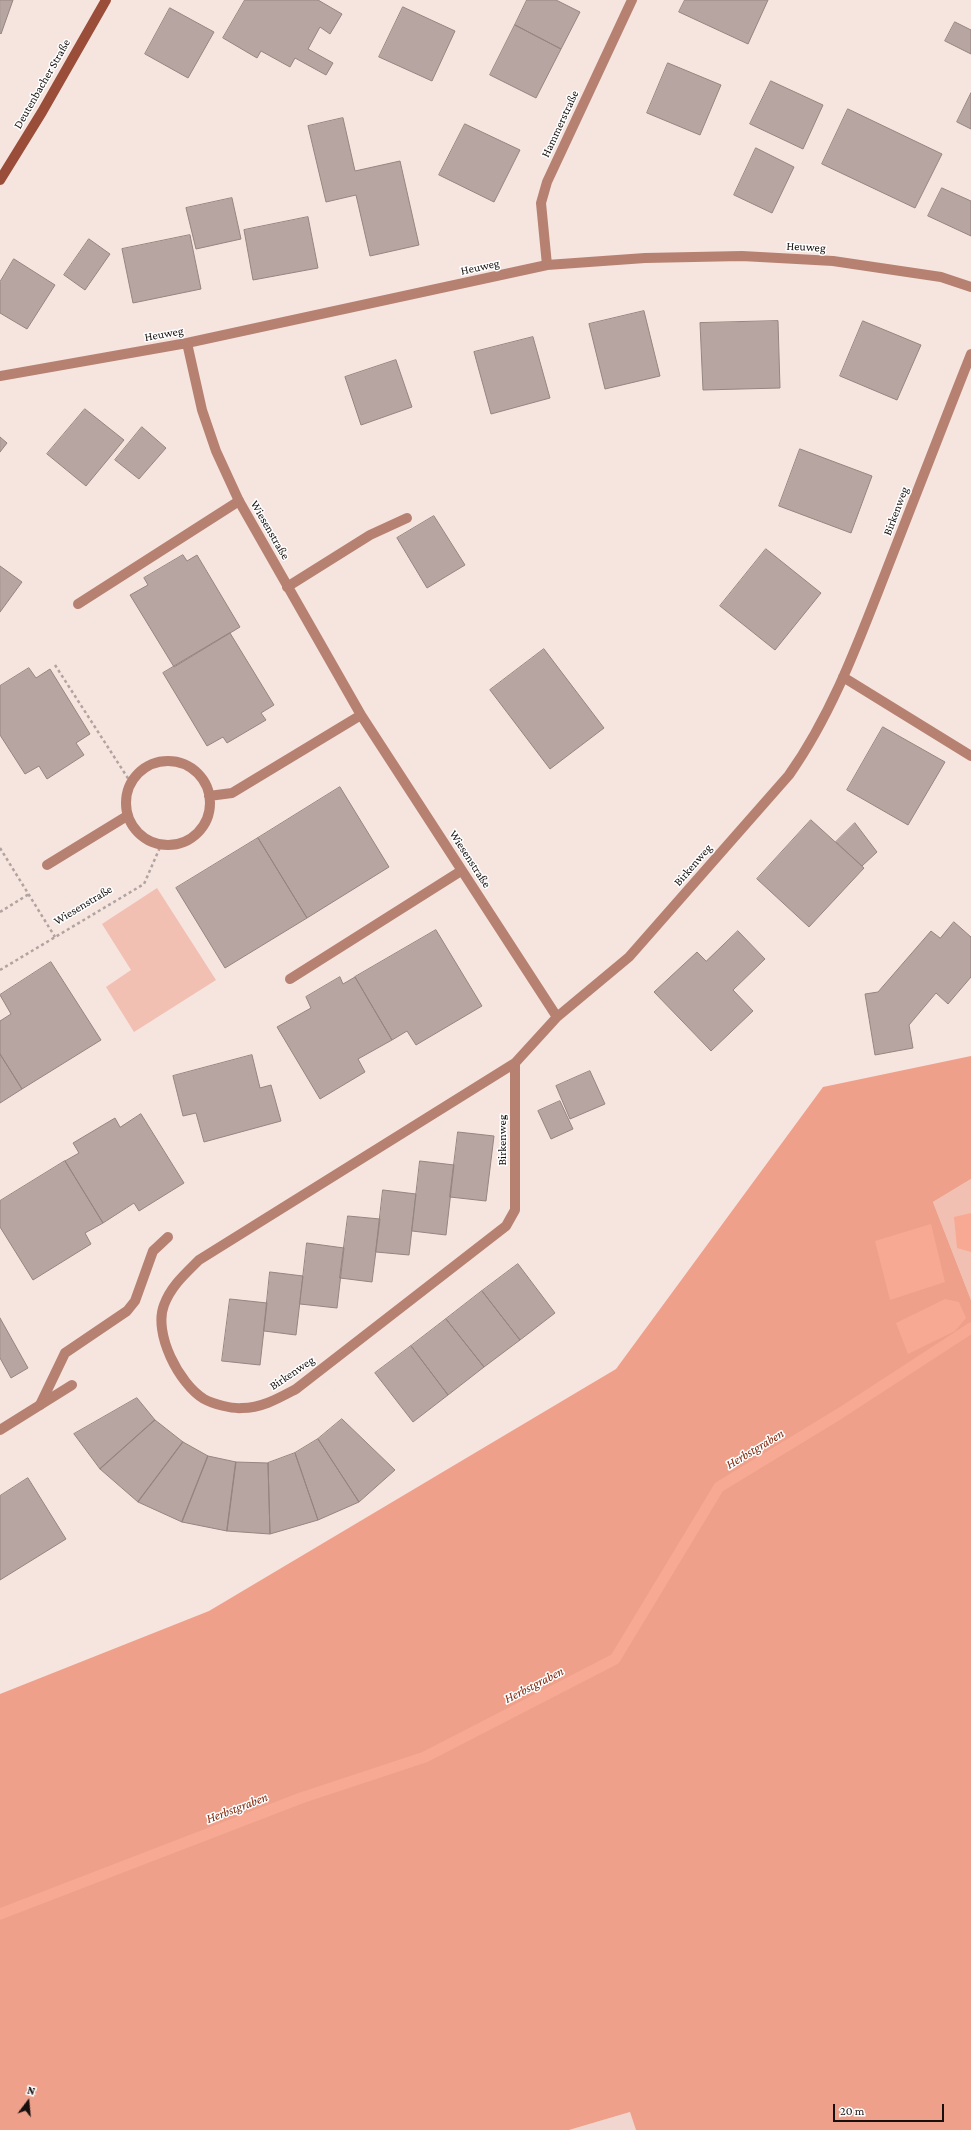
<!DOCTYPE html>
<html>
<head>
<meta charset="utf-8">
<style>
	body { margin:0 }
	#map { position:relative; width:971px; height:2130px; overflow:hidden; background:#f6e4df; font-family:"Crimson Pro",serif }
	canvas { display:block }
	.north { position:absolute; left:8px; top:2082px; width:40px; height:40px; -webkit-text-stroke:3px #fff; paint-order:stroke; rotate:16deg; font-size:11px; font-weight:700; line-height:16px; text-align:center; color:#16110f }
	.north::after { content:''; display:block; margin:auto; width:14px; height:18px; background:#16110f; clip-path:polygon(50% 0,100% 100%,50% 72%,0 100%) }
	.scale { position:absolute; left:833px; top:2104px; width:111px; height:18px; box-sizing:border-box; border:2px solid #16110f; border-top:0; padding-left:5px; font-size:12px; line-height:14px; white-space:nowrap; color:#16110f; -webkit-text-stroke:3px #fff; paint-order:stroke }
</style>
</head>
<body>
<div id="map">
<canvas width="971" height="2130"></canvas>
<div class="north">N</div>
<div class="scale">20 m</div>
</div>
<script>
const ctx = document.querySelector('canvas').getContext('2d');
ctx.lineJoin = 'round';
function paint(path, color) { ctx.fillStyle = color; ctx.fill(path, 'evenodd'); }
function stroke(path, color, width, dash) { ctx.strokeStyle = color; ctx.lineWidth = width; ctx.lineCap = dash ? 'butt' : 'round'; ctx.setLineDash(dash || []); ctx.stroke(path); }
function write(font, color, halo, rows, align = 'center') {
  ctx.font = font + ' "Crimson Pro",serif'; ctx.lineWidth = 3; ctx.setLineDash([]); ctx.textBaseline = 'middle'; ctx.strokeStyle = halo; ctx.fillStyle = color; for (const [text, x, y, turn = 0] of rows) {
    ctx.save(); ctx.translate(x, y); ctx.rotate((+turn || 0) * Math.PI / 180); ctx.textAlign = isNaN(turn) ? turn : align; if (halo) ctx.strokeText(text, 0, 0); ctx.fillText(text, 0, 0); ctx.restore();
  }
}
const built = new Path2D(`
	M 630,2112 L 636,2130 L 569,2130 Z`);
const green = new Path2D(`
	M 157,888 L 216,980 L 134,1032 L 106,987 L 131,970 L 102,924 Z
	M 971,1179 L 971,1300 L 933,1202 Z`);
const forest = new Path2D(`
	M 971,1056 L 971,1179 L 933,1202 L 971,1300 L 971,2130 L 636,2130 L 630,2112 L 569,2130 L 0,2130 L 0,1694 L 209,1611 L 616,1369 L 823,1087 Z`);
const water = new Path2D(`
	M 971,1213 L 971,1252 L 957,1248 L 954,1217 Z
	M 931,1224 L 945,1282 L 890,1300 L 875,1241 Z
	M 945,1299 L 959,1302 L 966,1318 L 955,1331 L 908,1354 L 896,1323 Z`);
const stream = new Path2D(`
	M 0,1914 L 301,1798 L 425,1757 L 615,1659 L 719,1487 L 839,1414 L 971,1328`);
const building = new Path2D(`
	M 0,0 L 13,0 L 1,34 L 0,33 Z
	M 245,0 L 318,0 L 342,14 L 330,34 L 320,27 L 308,49 L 333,63 L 326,75 L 295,58 L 290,67 L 261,51 L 257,58 L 223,38 Z
	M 527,0 L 556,0 L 580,12 L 561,49 L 515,25 Z
	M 685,0 L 768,0 L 748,44 L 679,12 Z
	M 403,7 L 455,31 L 432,81 L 379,57 Z
	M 170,8 L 214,32 L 188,78 L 145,54 Z
	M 955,22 L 971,30 L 971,54 L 945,41 Z
	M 515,25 L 561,49 L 536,98 L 490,75 Z
	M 668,63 L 721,85 L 700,135 L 647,113 Z
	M 771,81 L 823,105 L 803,149 L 750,124 Z
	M 971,93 L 971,129 L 957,122 Z
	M 848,109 L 942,154 L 915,208 L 822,164 Z
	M 343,118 L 355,171 L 400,161 L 419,245 L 370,256 L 356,195 L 326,202 L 308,126 Z
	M 465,124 L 520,150 L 494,202 L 439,175 Z
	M 756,148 L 794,167 L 772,213 L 734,195 Z
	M 942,188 L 971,201 L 971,236 L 928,216 Z
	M 232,198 L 241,239 L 196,249 L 186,208 Z
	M 308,217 L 318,268 L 253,280 L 244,230 Z
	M 190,235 L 201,289 L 133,303 L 122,249 Z
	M 89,239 L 110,254 L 85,290 L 64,275 Z
	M 14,259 L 55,285 L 27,329 L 0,313 L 0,282 Z
	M 644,311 L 660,376 L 605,389 L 589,324 Z
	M 778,321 L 780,388 L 703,390 L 700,323 Z
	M 863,321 L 921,345 L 897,400 L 840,376 Z
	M 533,337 L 550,398 L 491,414 L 474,352 Z
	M 396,360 L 412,407 L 361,425 L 345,377 Z
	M 85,409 L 124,440 L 86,486 L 47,454 Z
	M 142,427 L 166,448 L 139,479 L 115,460 Z
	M 0,437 L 7,443 L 0,452 Z
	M 800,449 L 872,476 L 851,533 L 779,506 Z
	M 434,516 L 465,565 L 427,588 L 397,538 Z
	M 766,549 L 821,593 L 775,650 L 720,606 Z
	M 183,555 L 187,561 L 197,555 L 240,627 L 174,667 L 130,595 L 148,585 L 144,578 Z
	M 0,566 L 22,582 L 0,612 Z
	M 230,633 L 274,705 L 261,713 L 266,720 L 227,743 L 223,737 L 207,746 L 163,673 Z
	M 544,649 L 604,728 L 550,769 L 490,690 Z
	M 29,668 L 36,678 L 50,669 L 90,734 L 76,743 L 84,755 L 47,779 L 39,766 L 25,774 L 0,735 L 0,686 Z
	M 883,727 L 945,762 L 908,825 L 847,790 Z
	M 340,787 L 389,867 L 307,918 L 258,838 Z
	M 811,820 L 864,868 L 809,927 L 757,879 Z
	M 855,823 L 877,852 L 862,866 L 836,842 Z
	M 258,838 L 307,918 L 225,968 L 176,888 Z
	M 954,922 L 971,937 L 971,977 L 948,1004 L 936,993 L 909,1025 L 913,1048 L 875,1055 L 865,994 L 878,992 L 931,931 L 940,938 Z
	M 436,930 L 482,1006 L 416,1045 L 407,1031 L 392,1040 L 355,977 Z
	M 738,931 L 765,959 L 733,990 L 753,1011 L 711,1051 L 654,992 L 697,952 L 706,961 Z
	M 51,962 L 101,1040 L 22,1089 L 0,1054 L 0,1021 L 11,1014 L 0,995 Z
	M 340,977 L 343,984 L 355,977 L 392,1040 L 358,1059 L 365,1072 L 320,1099 L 277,1027 L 311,1008 L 306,997 Z
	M 0,1054 L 22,1089 L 0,1103 Z
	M 252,1055 L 260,1088 L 271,1085 L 281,1121 L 204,1142 L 196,1113 L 183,1116 L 173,1076 Z
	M 590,1071 L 605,1104 L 570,1119 L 556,1086 Z
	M 560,1101 L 573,1129 L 551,1139 L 538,1111 Z
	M 141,1114 L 184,1183 L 139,1211 L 134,1203 L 103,1223 L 65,1161 L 79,1153 L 73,1143 L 115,1118 L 120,1127 Z
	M 458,1132 L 494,1136 L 486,1201 L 450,1197 Z
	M 65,1161 L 103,1223 L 85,1233 L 91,1244 L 33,1280 L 0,1227 L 0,1201 Z
	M 420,1161 L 454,1165 L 446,1235 L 412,1231 Z
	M 383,1190 L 416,1194 L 409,1255 L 376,1252 Z
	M 348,1216 L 380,1219 L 372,1282 L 340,1278 Z
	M 307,1243 L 344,1248 L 337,1308 L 300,1304 Z
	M 518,1264 L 555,1313 L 520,1340 L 482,1291 Z
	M 270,1272 L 303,1276 L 296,1335 L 264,1331 Z
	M 482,1291 L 520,1340 L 484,1367 L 446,1319 Z
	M 230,1299 L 267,1303 L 260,1365 L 222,1361 Z
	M 0,1318 L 28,1368 L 11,1378 L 0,1358 Z
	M 446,1319 L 484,1367 L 448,1395 L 411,1346 Z
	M 411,1346 L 448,1395 L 413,1422 L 375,1373 Z
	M 137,1398 L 155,1420 L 100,1469 L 74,1434 Z
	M 342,1419 L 395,1470 L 359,1502 L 318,1439 Z
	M 155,1420 L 183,1442 L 138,1502 L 100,1469 Z
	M 318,1439 L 359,1502 L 318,1520 L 295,1453 Z
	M 183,1442 L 208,1456 L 182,1522 L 138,1502 Z
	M 295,1453 L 318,1520 L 270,1534 L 268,1463 Z
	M 208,1456 L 236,1462 L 227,1531 L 182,1522 Z
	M 236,1462 L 268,1463 L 270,1534 L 227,1531 Z
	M 28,1478 L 66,1539 L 0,1580 L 0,1496 Z`);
const path = new Path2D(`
	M 55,665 L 131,783
	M 0,848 L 55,937
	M 0,912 L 29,894
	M 0,970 L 144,884 L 161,845`);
const lane = new Path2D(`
	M 287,587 L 370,535 L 407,518
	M 78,604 L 239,501
	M 47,865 L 127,816
	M 290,979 L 461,871
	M 40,1405 L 65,1353 L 127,1311 L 135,1301 L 153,1251 L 168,1237`);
const street = new Path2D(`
	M 547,265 L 541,203 L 547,182 L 632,0
	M 187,343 L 202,410 L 216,451 L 239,501 L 361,715 L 557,1017
	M 0,376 L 187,343 L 547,265 L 645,258 L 742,256 L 833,261 L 941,277 L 971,287
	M 843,677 L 971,756
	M126 803a42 42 0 1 1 84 0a42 42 0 1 1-84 0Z
	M 209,796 L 232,793 L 361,715
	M 515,1063 L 515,1210 L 506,1226 L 296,1389 C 279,1398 262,1408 242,1408 C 232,1409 213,1404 204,1399 C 179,1384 153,1333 164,1305 C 171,1286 185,1274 199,1260 L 515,1063 L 557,1017 L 629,957 L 789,775 C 832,714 858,643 885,574 C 914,500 942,427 971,354
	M 0,1430 L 72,1385`);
const secondary = new Path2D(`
	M 0,180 L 42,112 L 106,0`);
const streetNames = [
	["Deutenbacher Straße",42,84,-60],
	["Hammerstraße",560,124,-65],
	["Heuweg",806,247,3],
	["Heuweg",480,267,-12],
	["Heuweg",164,334,-10],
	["Birkenweg",896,511,-69],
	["Wiesenstraße",270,530,60],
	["Wiesenstraße",470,859,57],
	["Birkenweg",693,865,-49],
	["Wiesenstraße",83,905,-31],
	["Birkenweg",502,1140,-90],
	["Birkenweg",292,1373,-34]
];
const waterNames = [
	["Herbstgraben",755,1449,-31],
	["Herbstgraben",534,1685,-27],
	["Herbstgraben",237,1808,-21]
];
paint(built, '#f0d6cf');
paint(green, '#f2c0b2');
paint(forest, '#eea08a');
paint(water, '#f8a993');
stroke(stream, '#f8a993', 11);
paint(building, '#b6a5a1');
stroke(building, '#958580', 1);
stroke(path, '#b1a39f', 2.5, [3, 3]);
stroke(lane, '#b78172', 10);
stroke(street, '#b78172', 10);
stroke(secondary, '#9a4d38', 10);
write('12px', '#16110f', '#fff', streetNames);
write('italic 13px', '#81270b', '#fff', waterNames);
</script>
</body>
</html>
